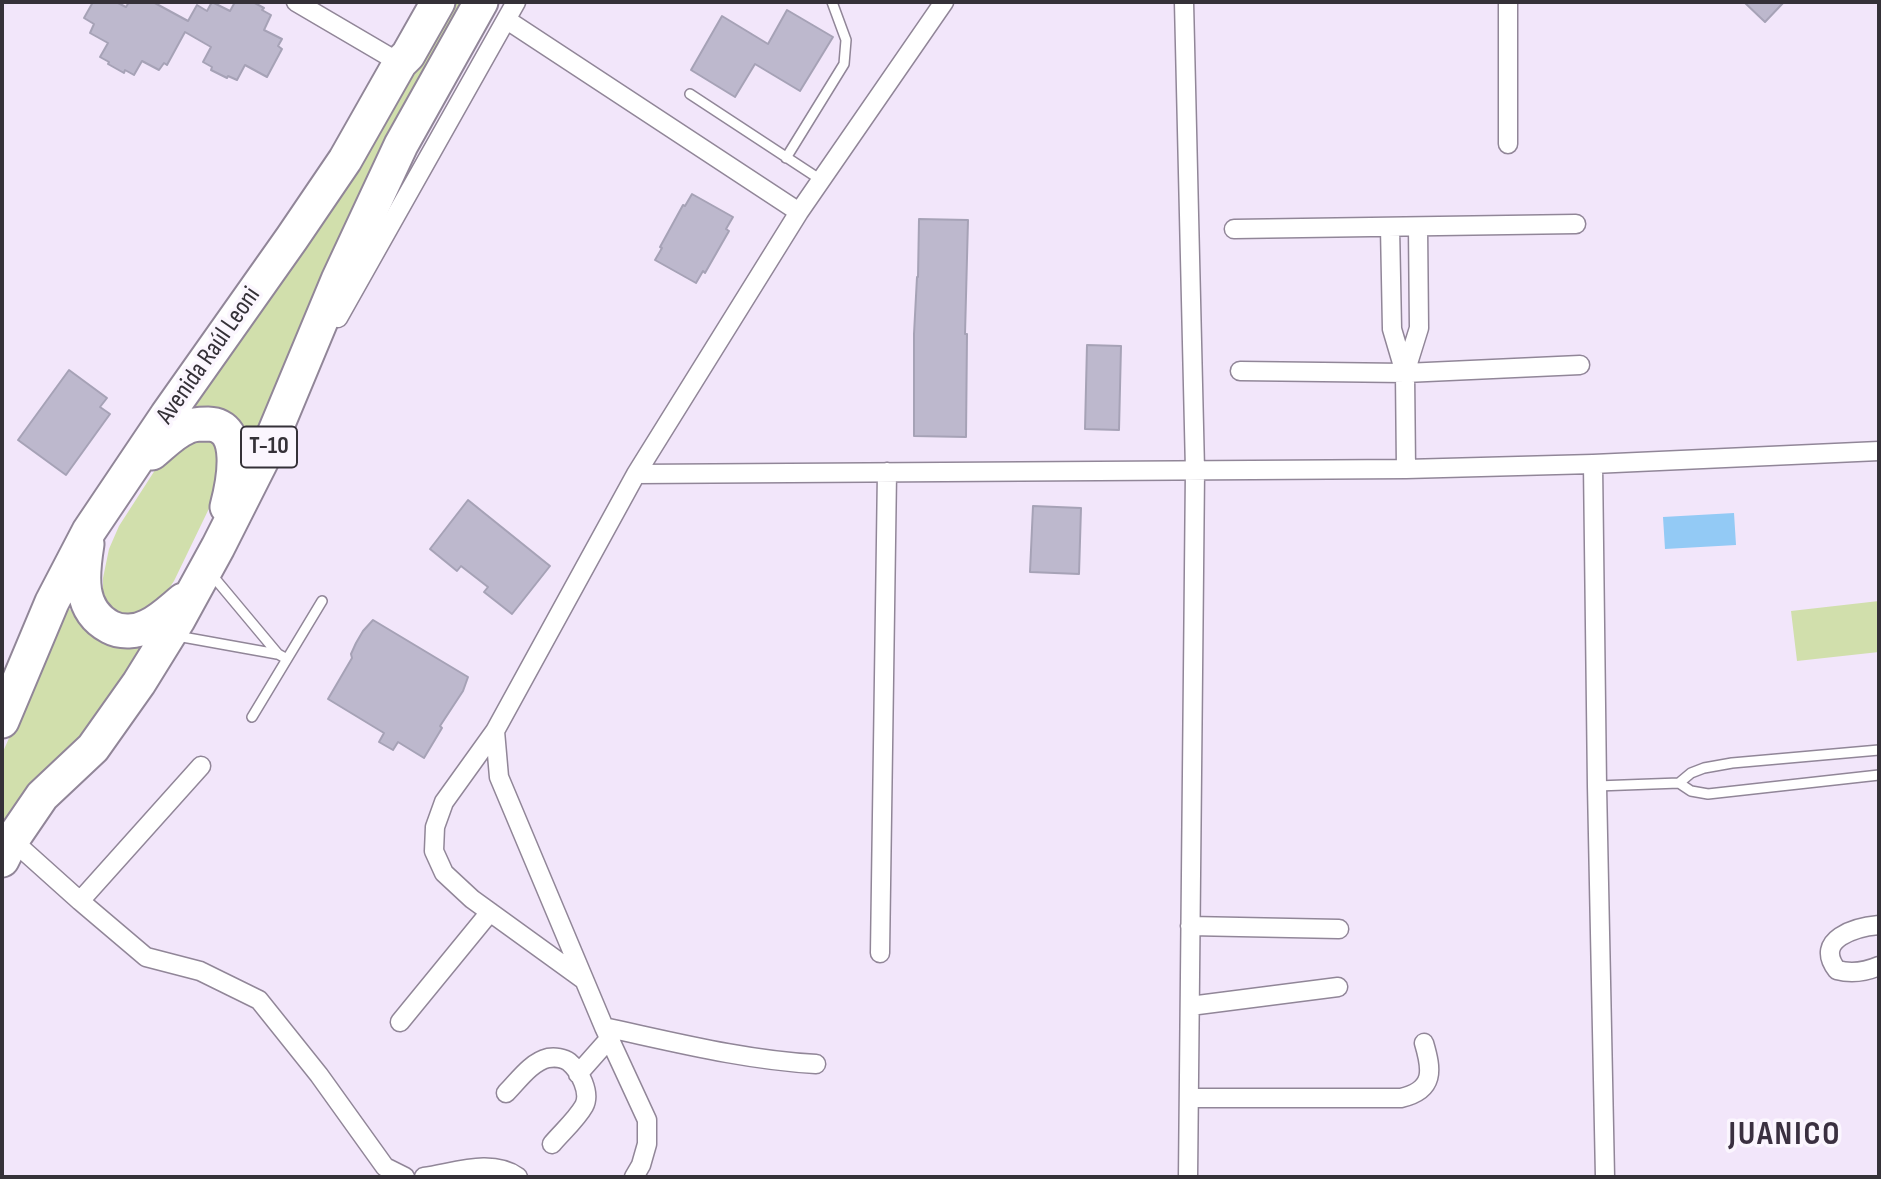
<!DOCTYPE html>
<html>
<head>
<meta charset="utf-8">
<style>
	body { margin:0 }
	#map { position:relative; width:1881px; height:1179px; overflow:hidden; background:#f2e6fa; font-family:"Sofia Sans Condensed",sans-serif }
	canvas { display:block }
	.frame { position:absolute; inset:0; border:4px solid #353138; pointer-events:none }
</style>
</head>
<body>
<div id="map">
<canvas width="1881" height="1179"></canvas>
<div class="frame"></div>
</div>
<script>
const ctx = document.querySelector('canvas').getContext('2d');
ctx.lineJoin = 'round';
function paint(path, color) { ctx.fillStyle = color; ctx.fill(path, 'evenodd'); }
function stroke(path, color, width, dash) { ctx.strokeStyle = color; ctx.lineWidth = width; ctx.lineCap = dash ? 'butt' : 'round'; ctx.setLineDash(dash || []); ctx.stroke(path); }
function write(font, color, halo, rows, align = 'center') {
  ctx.font = font + ' "Sofia Sans Condensed",sans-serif'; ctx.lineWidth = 7; ctx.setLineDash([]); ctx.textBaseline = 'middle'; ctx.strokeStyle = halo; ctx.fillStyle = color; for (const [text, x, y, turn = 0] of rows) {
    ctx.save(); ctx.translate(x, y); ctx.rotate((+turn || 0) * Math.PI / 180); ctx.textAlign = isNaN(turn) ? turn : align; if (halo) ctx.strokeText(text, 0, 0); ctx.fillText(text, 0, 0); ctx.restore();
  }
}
const green = new Path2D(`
	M 448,2 L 467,2 L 251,450 L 187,411 Z
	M 221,440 L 216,494 L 174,581 C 159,604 152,605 128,618 L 110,610 L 103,598 L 103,578 L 109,549 L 119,526 L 157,467 L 184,441 Z
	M 1879,601 L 1879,652 L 1797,661 L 1791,611 Z
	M 67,606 L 88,630 L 137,646 L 141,652 L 138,660 L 2,843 L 2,754 Z`);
const water = new Path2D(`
	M 1734,513 L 1736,545 L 1665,549 L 1663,517 Z`);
const building = new Path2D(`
	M 93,2 L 116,2 L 126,7 L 129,2 L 153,2 L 188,21 L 197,5 L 207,11 L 212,2 L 230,11 L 235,2 L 253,2 L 264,8 L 262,10 L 271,15 L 264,30 L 282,39 L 278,46 L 282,49 L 267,77 L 245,65 L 237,80 L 228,76 L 227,78 L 211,70 L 212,67 L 203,62 L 211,47 L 185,32 L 167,65 L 164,63 L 159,70 L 142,61 L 134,75 L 125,70 L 124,73 L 108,64 L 109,62 L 100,57 L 108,43 L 90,33 L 94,24 L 84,18 Z
	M 1744,2 L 1784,2 L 1765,22 Z
	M 787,10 L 833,37 L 800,91 L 755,64 L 735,97 L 691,70 L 722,16 L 768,44 Z
	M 692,194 L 733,217 L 726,229 L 729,231 L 705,273 L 703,271 L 696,283 L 655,260 L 662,248 L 660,247 L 683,205 L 685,206 Z
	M 919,219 L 968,220 L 965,334 L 967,334 L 966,437 L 914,436 L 914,334 L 917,277 L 918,277 Z
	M 1087,345 L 1121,346 L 1119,430 L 1085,429 Z
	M 69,370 L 107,398 L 100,407 L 110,414 L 66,475 L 18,440 Z
	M 468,500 L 550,566 L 512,614 L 484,592 L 488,587 L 461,566 L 457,571 L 430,549 Z
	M 1033,506 L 1081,508 L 1079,574 L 1030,572 Z
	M 373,620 L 468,677 L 463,691 L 440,726 L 442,728 L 424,758 L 398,742 L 393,750 L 379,742 L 384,733 L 328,699 L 352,658 L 351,654 L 356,643 L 363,631 Z`);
const lane = new Path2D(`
	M 690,94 L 821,180
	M 786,158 L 844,64 L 846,40 L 832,2
	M 212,575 L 278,654 L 287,659
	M 177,636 L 277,654
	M 252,717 L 322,601
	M 1679,783 L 1691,791 L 1708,794 L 1879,775
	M 1597,786 L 1679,783 L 1691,773 L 1704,768 L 1732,763 L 1879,750`);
const street = new Path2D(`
	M 296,2 L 400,63
	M 1184,2 L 1195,470 L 1188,1177
	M 1508,2 L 1508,144
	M 507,20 L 799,212
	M 1390,227 L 1392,329 L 1405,373 L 1406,469
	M 1234,229 L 1576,224
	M 338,318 L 516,2
	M 1240,371 L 1405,373 L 1580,365
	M 1405,373 L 1419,328 L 1418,227
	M 1593,464 L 1597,786 L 1605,1177
	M 636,474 L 1406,469 L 1593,464 L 1879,451
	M 495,731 L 499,777 L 604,1027 L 647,1120 L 647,1144 L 641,1165 L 634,1177
	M 12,840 L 80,901 L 146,957 L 200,971 L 259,1000 L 319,1075 L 385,1167 L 405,1177
	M 80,901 L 201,766
	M 1879,925 C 1856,927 1813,939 1837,970 C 1852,974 1865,972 1879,966
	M 1190,926 L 1339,929
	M 880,953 L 887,472
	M 584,980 L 472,899 L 444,873 L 434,851 L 435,827 L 444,802 L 495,731 L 636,474 L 799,212 L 944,2
	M 1190,1006 L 1338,987
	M 400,1022 L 490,912
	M 604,1027 C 674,1042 744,1060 816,1064
	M 578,1074 L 609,1039
	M 506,1093 C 518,1081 531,1062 548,1058 C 555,1057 564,1058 569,1062 C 580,1071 591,1093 584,1106 C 576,1120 562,1132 552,1144
	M 1189,1098 L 1401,1098 C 1435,1090 1432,1070 1424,1043
	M 424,1177 C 454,1173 491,1158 518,1177`);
const highway = new Path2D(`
	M 152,453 C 163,444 174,432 187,427 C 193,424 201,424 208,424 C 246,425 233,484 227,507
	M 87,544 C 82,575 78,610 110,627 C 121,633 137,632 148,626 C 161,620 172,609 183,600
	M 2,721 L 52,602 L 89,531 L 167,415 L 292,238 L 345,160 L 400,63 L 408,55 L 438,2
	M 2,860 L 12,840 L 42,796 L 93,748 L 139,683 L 178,620 L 218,547 L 268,448 L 338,280 L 401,145 L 481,2`);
const shields = [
	[269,447,56]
];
const shieldNames = [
	["T-10",269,447]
];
const streetNames = [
	["Avenida Raúl Leoni",209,356,-55]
];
const districtNames = [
	["JUANICO",1785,1136]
];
paint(green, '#d1dfac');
paint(water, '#93caf5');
paint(building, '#bdb8cd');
stroke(building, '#a6a2b6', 2);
stroke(lane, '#918698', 12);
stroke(street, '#918698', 21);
stroke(highway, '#918698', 37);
stroke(lane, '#fff', 9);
stroke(street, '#fff', 18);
stroke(highway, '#fff', 33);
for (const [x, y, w] of shields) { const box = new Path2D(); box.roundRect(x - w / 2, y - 20.5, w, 41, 5); ctx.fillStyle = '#fbf6fe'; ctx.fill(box); stroke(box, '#353138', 2); }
write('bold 24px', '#353138', null, shieldNames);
write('26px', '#353138', '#fbf6fe', streetNames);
ctx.letterSpacing = '2px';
write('bold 33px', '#3a3040', '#fbf6fe', districtNames);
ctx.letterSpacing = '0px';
</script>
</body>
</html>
